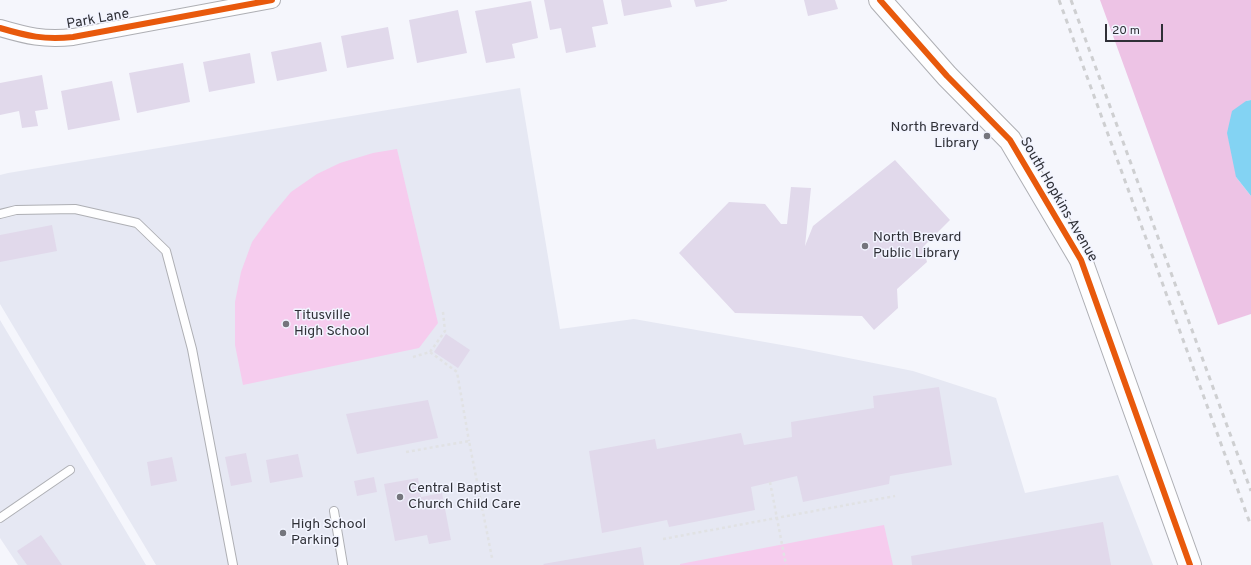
<!DOCTYPE html>
<html>
<head>
<meta charset="utf-8">
<style>
	body { margin:0 }
	#map { position:relative; width:1251px; height:565px; overflow:hidden; background:#f5f6fc; font-family:Overpass,sans-serif }
	canvas { display:block }
	.scale { position:absolute; left:1105px; top:24px; width:58px; height:18px; box-sizing:border-box; border:2px solid #2f3037; border-top:0; padding-left:5px; font-size:12px; line-height:14px; white-space:nowrap; color:#2f3037; -webkit-text-stroke:3px #f2f4ff; paint-order:stroke }
</style>
</head>
<body>
<div id="map">
<canvas width="1251" height="565"></canvas>
<div class="scale">20 m</div>
</div>
<script>
const ctx = document.querySelector('canvas').getContext('2d');
ctx.lineJoin = 'round';
function paint(path, color) { ctx.fillStyle = color; ctx.fill(path, 'evenodd'); }
function stroke(path, color, width, dash) { ctx.strokeStyle = color; ctx.lineWidth = width; ctx.lineCap = dash ? 'butt' : 'round'; ctx.setLineDash(dash || []); ctx.stroke(path); }
function write(font, color, halo, rows, align = 'center') {
  ctx.font = font + ' Overpass,sans-serif'; ctx.lineWidth = 3; ctx.setLineDash([]); ctx.textBaseline = 'middle'; ctx.strokeStyle = halo; ctx.fillStyle = color; for (const [text, x, y, turn = 0] of rows) {
    ctx.save(); ctx.translate(x, y); ctx.rotate((+turn || 0) * Math.PI / 180); ctx.textAlign = isNaN(turn) ? turn : align; if (halo) ctx.strokeText(text, 0, 0); ctx.fillText(text, 0, 0); ctx.restore();
  }
}
const built = new Path2D(`
	M 520,88 L 560,329 L 634,319 L 799,348 L 913,371 L 996,398 L 1025,493 L 1118,475 L 1153,565 L 156,565 L 0,304 L 0,175 L 8,173 Z
	M 0,320 L 146,565 L 18,565 L 0,538 Z`);
const green = new Path2D(`
	M 397,149 L 438,323 L 419,348 L 243,385 L 235,345 L 235,302 L 241,272 L 252,242 L 271,216 L 291,192 L 317,174 L 340,163 L 373,153 Z
	M 884,525 L 893,565 L 680,565 L 680,564 Z`);
const forest = new Path2D(`
	M 1100,0 L 1251,0 L 1251,100 L 1246,101 L 1236,177 L 1251,196 L 1251,314 L 1218,325 Z`);
const water = new Path2D(`
	M 1251,100 L 1251,196 L 1236,177 L 1227,133 L 1232,111 L 1246,101 Z`);
const building = new Path2D(`
	M 544,0 L 603,0 L 608,24 L 592,27 L 596,47 L 566,53 L 561,28 L 550,30 Z
	M 621,0 L 670,0 L 672,7 L 624,16 Z
	M 694,0 L 727,0 L 727,1 L 696,7 Z
	M 804,0 L 835,0 L 838,9 L 808,16 Z
	M 531,1 L 538,38 L 512,44 L 515,58 L 486,63 L 475,11 Z
	M 458,10 L 467,53 L 417,63 L 409,20 Z
	M 388,27 L 394,59 L 347,68 L 341,36 Z
	M 321,42 L 327,71 L 277,81 L 271,52 Z
	M 250,53 L 255,83 L 209,92 L 203,62 Z
	M 183,63 L 190,102 L 137,113 L 129,73 Z
	M 42,75 L 48,109 L 35,111 L 38,126 L 22,128 L 19,111 L 0,115 L 0,83 Z
	M 112,81 L 120,120 L 68,130 L 61,91 Z
	M 895,160 L 950,220 L 923,247 L 927,262 L 897,289 L 898,308 L 874,330 L 862,316 L 735,313 L 679,253 L 729,202 L 765,204 L 781,224 L 787,224 L 791,187 L 811,188 L 805,246 L 813,226 Z
	M 52,225 L 57,251 L 0,262 L 0,235 Z
	M 446,334 L 470,350 L 458,368 L 434,352 Z
	M 939,387 L 952,465 L 890,476 L 889,484 L 803,502 L 797,476 L 751,487 L 755,510 L 669,527 L 667,520 L 602,533 L 589,451 L 655,439 L 657,449 L 741,433 L 744,445 L 792,437 L 791,422 L 874,408 L 873,396 Z
	M 428,400 L 438,438 L 357,454 L 346,414 Z
	M 246,453 L 252,482 L 231,486 L 225,457 Z
	M 298,454 L 303,477 L 270,483 L 266,460 Z
	M 172,457 L 177,481 L 151,486 L 147,462 Z
	M 374,477 L 377,492 L 357,496 L 354,481 Z
	M 418,478 L 421,497 L 442,493 L 451,540 L 429,544 L 427,535 L 395,541 L 384,484 Z
	M 1103,522 L 1111,565 L 912,565 L 911,556 Z
	M 41,535 L 62,565 L 27,565 L 17,551 Z
	M 641,547 L 644,565 L 544,565 L 543,564 Z`);
const path = new Path2D(`
	M 430,352 L 445,331 L 443,312
	M 413,357 L 430,352 L 457,372 L 469,441
	M 406,452 L 469,441 L 492,558
	M 770,482 L 786,565
	M 663,539 L 895,496`);
const lane = new Path2D(`
	M 0,214 L 16,210 L 75,209 L 137,223 L 166,251 L 192,349 L 233,565
	M 334,511 L 343,565
	M 0,518 L 70,470`);
const street = new Path2D(`
	M 0,28 C 27,36 44,40 73,37 L 272,0`);
const secondary = new Path2D(`
	M 880,0 L 947,76 L 1010,140 L 1081,260 L 1190,565`);
const rail = new Path2D(`
	M 1059,0 L 1251,526
	M 1071,0 L 1251,491`);
const cycleway = new Path2D(`
	M 880,0 L 947,76 L 1010,140 L 1081,260 L 1190,565
	M 0,28 C 27,36 44,40 73,37 L 272,0`);
const markers = [
	[987,136,4,"#74757c"],
	[865,246,4,"#74757c"],
	[286,324,4,"#74757c"],
	[400,497,4,"#74757c"],
	[283,533,4,"#74757c"]
];
const streetNames = [
	["Park Lane",98,20,-10],
	["South Hopkins Avenue",1058,200,60]
];
const poiNames = [
	["North Brevard",979,128,"right"],
	["Library",979,144,"right"],
	["North Brevard",873,238],
	["Public Library",873,254],
	["Titusville",294,316],
	["High School",294,332],
	["Central Baptist",408,489],
	["Church Child Care",408,505],
	["High School",291,525],
	["Parking",291,541]
];
paint(built, '#e6e8f3');
paint(green, '#f6ccee');
paint(forest, '#edc3e5');
paint(water, '#83d3f3');
paint(building, '#e1d9eb');
stroke(lane, '#aeafb4', 10);
stroke(street, '#aeafb4', 18);
stroke(secondary, '#aeafb4', 24);
stroke(path, '#e1e2e4', 2.5, [3, 3]);
stroke(lane, '#fefeff', 8);
stroke(street, '#fefeff', 16);
stroke(secondary, '#fefeff', 22);
stroke(rail, '#cecfd1', 3, [5, 5]);
stroke(cycleway, '#e8590c', 6);
for (const [x, y, r, color] of markers) { const dot = new Path2D(); dot.arc(x, y, r, 0, 2 * Math.PI); ctx.fillStyle = color; ctx.fill(dot); stroke(dot, '#f2f4ff', 1.5); }
write('14px', '#2f3037', '#f2f4ff', streetNames);
write('14px', '#2f3037', '#f2f4ff', poiNames, 'left');
</script>
</body>
</html>
